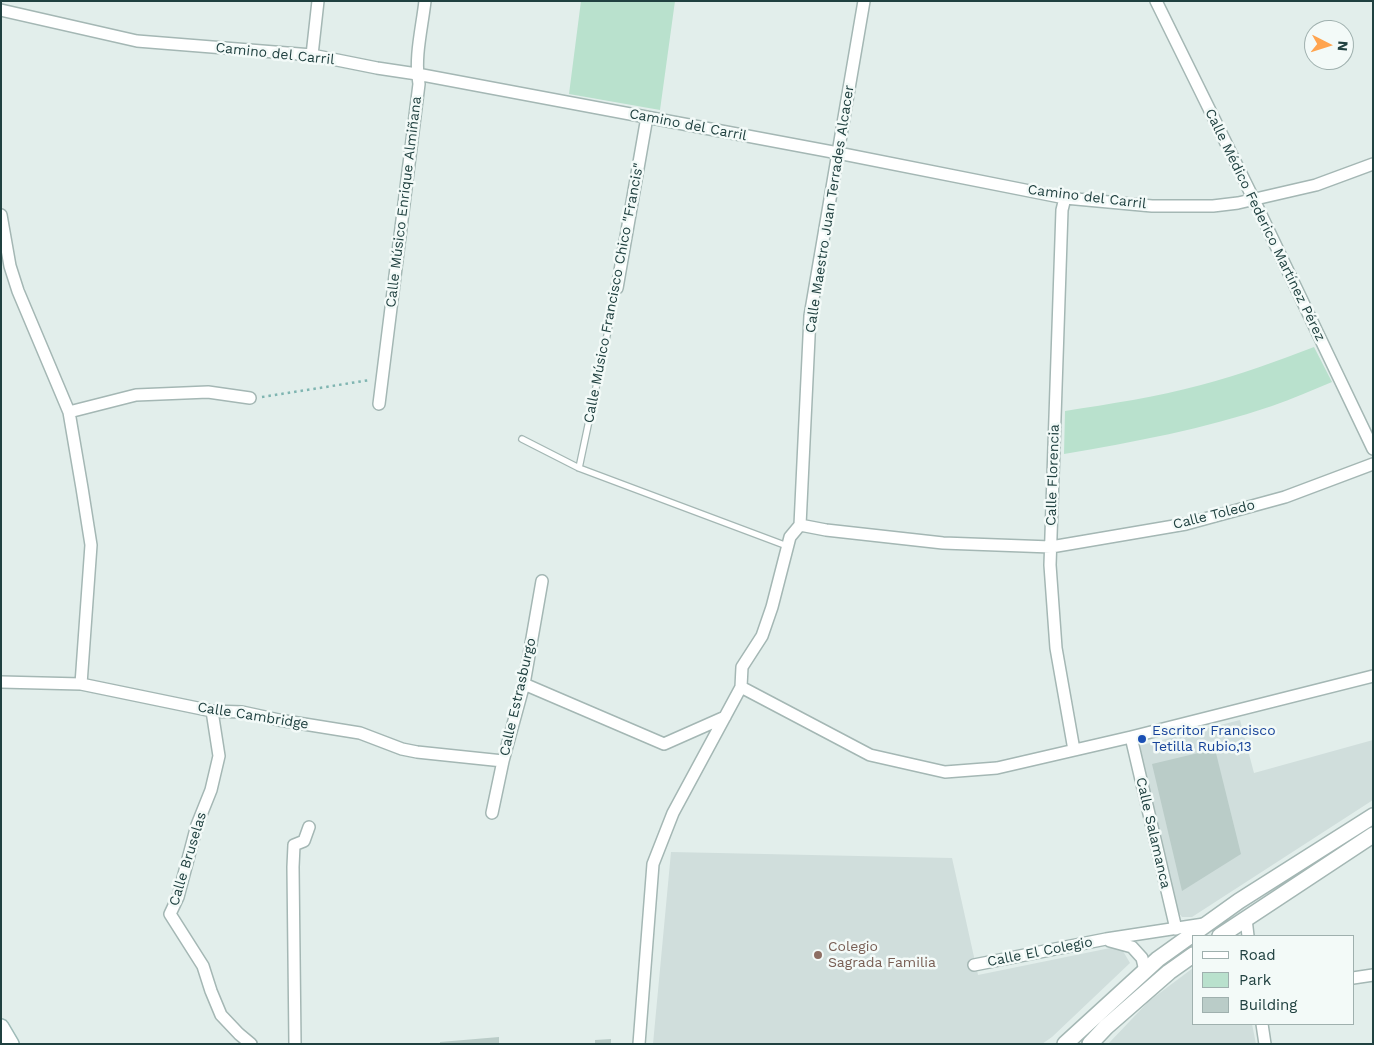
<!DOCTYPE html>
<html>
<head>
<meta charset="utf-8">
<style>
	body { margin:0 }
	#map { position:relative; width:1374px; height:1045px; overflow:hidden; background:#e2eeeb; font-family:"Work Sans",sans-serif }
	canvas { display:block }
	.frame { position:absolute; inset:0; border:2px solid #204140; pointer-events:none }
	.legend { position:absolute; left:1192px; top:935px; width:162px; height:90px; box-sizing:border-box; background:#f3faf8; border:1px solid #9fb0ae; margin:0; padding:6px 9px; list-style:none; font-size:15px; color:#204140 }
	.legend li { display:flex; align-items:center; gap:10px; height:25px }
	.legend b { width:25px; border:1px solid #9fb0ae }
	.north { position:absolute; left:1304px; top:20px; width:50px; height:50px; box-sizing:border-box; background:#f3faf8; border:1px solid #9fb0ae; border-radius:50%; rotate:95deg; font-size:14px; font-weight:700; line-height:20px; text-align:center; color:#204140 }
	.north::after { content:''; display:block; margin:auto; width:18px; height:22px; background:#ffa44f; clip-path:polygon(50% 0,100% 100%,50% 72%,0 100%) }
</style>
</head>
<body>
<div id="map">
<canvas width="1374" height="1045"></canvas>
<div class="frame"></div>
<ul class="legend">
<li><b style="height:6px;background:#fff"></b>Road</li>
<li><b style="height:14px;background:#b9e1cd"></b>Park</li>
<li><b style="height:14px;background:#baccc8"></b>Building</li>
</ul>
<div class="north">N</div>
</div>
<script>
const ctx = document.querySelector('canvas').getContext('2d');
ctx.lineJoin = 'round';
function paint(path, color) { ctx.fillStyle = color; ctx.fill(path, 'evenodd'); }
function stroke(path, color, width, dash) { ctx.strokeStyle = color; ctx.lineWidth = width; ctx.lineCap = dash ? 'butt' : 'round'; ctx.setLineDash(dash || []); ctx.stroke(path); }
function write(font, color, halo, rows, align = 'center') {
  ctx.font = font + ' "Work Sans",sans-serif'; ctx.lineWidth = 5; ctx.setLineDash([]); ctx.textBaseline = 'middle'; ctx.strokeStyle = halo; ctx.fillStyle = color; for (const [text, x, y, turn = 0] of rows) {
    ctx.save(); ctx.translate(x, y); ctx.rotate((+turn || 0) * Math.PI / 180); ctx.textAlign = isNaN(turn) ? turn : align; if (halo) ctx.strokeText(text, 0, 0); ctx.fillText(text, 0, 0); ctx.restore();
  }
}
const built = new Path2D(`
	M 1240,720 L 1254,773 L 1373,740 L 1373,800 L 1192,917 L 1182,917 L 1177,911 L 1138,746 Z
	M 671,852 L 952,858 L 978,975 L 1120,946 L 1130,963 L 1052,1037 L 1042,1044 L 653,1044 Z
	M 1193,968 L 1193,1024 L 1252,1024 L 1256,1044 L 1108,1044 L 1149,1001 Z`);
const green = new Path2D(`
	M 581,1 L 675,1 L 660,110 L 569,94 Z
	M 1314,347 L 1332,382 C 1312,390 1292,399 1272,406 C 1204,429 1134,442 1064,454 L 1065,411 C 1110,404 1156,397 1201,385 C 1240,375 1277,361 1314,347 Z`);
const building = new Path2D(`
	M 1215,749 L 1241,854 L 1182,891 L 1152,764 Z
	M 499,1037 L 499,1044 L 440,1044 L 440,1042 Z
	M 611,1039 L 611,1044 L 595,1044 L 595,1040 Z`);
const path = new Path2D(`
	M 262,397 L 370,380`);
const service = new Path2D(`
	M 522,439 L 579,468 L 787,546
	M 579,468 L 617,288`);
const minor = new Path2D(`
	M 1156,1 L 1254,200 L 1373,449
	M 1,10 L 137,41 L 312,55 L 377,68 L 417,74 L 838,153 L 1065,198 L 1152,206 L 1213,206 L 1238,203 L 1316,185 L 1373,164
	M 312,55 L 318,1
	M 1065,198 L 1062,210 L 1050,565 L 1056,648 L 1074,750
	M 1,215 L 10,266 L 18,291 L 69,412 L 82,488 L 91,545 L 81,684
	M 617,288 L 647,117
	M 379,404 L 419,84 C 414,58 422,28 425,1
	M 69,412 L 136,395 L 208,392 L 250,398
	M 800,525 L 826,530 L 943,543 L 1051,547 L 1186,524 L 1285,497 L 1373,464
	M 1,682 L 81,684 L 212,711 L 242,712 L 279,720 L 360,733 L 402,749 L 417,752 L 503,761
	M 524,684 L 664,744 L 725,717
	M 741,687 L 870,755 L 945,772 L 997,768 L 1131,737 L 1373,676
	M 212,711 L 219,756 L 211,790 L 197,825 L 178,897 L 170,914 L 203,966 L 211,991 L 221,1015 L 239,1034 L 251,1044
	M 1131,737 L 1176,929
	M 492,813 L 503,761 L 524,684 L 542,581
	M 1246,919 L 1248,936
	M 1110,941 L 1132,947 L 1142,958 L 1145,971
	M 974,965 L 1106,939 L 1204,924
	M 1353,978 L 1373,975
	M 1262,1024 L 1265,1044
	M 295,1044 L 293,867 L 294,845 L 304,841 L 309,827
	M 639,1044 L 653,864 L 673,813 L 741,687 L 742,667 L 762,636 L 772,607 L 790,537 L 800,525 L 810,316 L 864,1`);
const tertiary = new Path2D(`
	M 1220,936 L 1373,835
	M 1065,1044 L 1158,959 L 1239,901 L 1373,816
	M 1090,1044 L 1106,1027 L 1169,972 L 1193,955`);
const secondary = new Path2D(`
	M 1,1027 L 11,1044`);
const markers = [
	[1142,739,5,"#1a4fb4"],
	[818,955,5,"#8d6e63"]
];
const streetNames = [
	["Camino del Carril",275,54,6],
	["Camino del Carril",688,125,11],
	["Camino del Carril",1087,197,7],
	["Calle Músico Enrique Almiñana",404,202,-83],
	["Calle Maestro Juan Terrades Alcacer",830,209,-81],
	["Calle Médico Federico Martínez Pérez",1265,225,64],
	["Calle Músico Francisco Chico \"Francis\"",614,293,-79],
	["Calle Florencia",1053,475,-88],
	["Calle Toledo",1214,515,-14],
	["Calle Estrasburgo",518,697,-77],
	["Calle Cambridge",253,716,9],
	["Calle Salamanca",1153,833,77],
	["Calle Bruselas",188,859,-73],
	["Calle El Colegio",1040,952,-11]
];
const transitNames = [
	["Escritor Francisco",1152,731],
	["Tetilla Rubio,13",1152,747]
];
const educationNames = [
	["Colegio",828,947],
	["Sagrada Familia",828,963]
];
paint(built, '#d0dedc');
paint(green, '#b9e1cd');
paint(building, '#baccc8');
stroke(service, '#a4b7b4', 8);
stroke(minor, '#a4b7b4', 14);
stroke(tertiary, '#a4b7b4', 18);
stroke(secondary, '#9fbbb8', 18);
stroke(path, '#7fb5b1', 2.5, [2.5, 4]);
stroke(service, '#fff', 5.5);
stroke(minor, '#fff', 11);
stroke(tertiary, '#fff', 15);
stroke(secondary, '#fff', 15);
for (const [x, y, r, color] of markers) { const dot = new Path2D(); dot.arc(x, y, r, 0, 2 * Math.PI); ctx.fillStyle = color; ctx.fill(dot); stroke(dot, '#f3faf8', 2); }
write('14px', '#204140', '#f3faf8', streetNames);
write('14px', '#164399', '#f3faf8', transitNames, 'left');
write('14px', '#785e54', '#f3faf8', educationNames, 'left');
</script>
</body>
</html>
